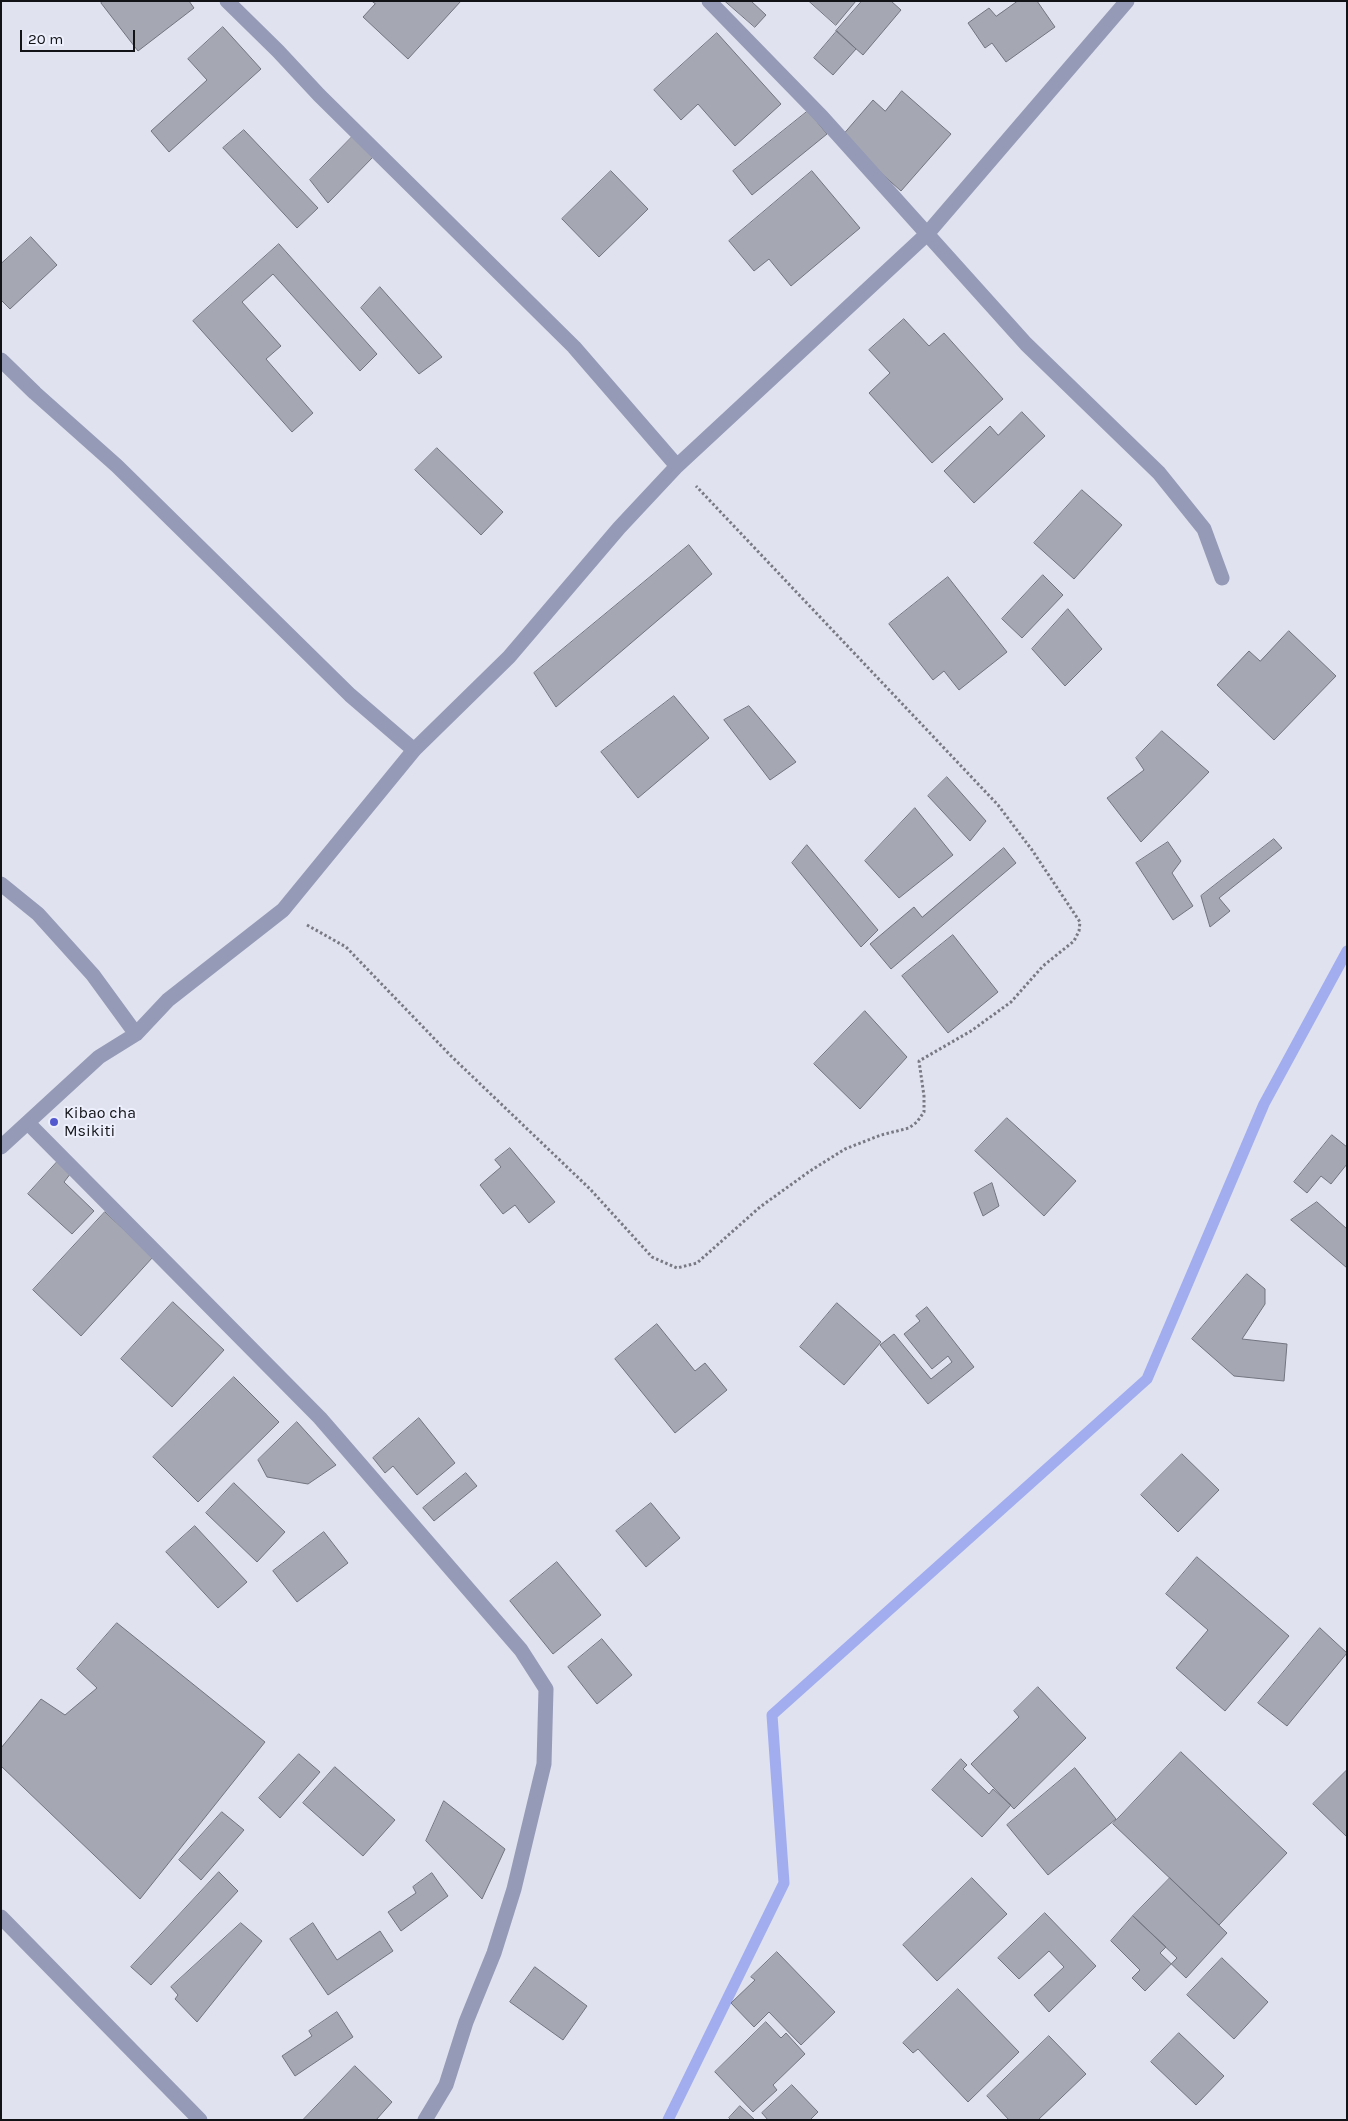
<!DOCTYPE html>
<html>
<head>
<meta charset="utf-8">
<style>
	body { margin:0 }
	#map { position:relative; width:1348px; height:2121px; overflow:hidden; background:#e0e2ef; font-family:Karla,sans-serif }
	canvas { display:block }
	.frame { position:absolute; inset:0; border:2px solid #121317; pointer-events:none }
	.scale { position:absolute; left:20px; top:30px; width:115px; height:22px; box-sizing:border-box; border:2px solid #121317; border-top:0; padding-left:6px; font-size:15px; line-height:18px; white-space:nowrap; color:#121317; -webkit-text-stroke:4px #edf0fc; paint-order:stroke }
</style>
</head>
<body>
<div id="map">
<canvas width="1348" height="2121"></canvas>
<div class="frame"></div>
<div class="scale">20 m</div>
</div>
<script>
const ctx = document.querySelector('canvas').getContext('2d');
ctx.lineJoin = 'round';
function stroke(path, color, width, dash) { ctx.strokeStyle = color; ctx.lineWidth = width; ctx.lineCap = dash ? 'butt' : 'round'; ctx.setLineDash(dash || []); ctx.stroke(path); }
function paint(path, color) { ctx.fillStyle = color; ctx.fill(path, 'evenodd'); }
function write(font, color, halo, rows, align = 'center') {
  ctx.font = font + ' Karla,sans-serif'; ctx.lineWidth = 4; ctx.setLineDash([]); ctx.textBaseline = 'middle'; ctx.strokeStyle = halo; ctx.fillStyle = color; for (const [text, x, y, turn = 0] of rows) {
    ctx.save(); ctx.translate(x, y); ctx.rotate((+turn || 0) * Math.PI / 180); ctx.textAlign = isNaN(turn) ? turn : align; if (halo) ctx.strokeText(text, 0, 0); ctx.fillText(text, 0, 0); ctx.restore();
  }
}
const stream = new Path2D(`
	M 668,2120 L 784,1883 L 772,1715 L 1147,1379 L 1264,1104 L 1347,951`);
const building = new Path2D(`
	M 104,1 L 189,1 L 194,8 L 138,51 L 101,3 Z
	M 372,1 L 461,1 L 408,59 L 363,17 L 375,4 Z
	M 725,1 L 751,1 L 766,15 L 755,27 Z
	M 809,1 L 856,1 L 836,25 Z
	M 862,1 L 891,1 L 901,10 L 863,55 L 836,31 Z
	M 1018,1 L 1037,1 L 1055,27 L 1006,62 L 992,43 L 985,48 L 968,23 L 989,8 L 996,16 Z
	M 223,27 L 261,69 L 169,152 L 151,131 L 207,80 L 188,59 Z
	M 837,31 L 856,49 L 833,75 L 814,58 Z
	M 717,33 L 781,104 L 735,146 L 698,104 L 681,120 L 654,90 Z
	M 902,91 L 951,134 L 901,191 L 841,137 L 873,100 L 885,111 Z
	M 808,111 L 827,134 L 752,195 L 733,171 Z
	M 244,130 L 318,208 L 297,228 L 223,148 Z
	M 354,135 L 374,156 L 328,203 L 310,180 Z
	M 611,171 L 648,209 L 599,257 L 562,219 Z
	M 812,171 L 860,228 L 791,286 L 769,259 L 754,271 L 729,241 Z
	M 31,237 L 57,265 L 10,309 L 1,300 L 1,264 Z
	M 279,244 L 377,354 L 360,371 L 273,274 L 242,302 L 281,346 L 266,359 L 313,413 L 292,432 L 193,321 Z
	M 380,287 L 442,357 L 419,374 L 361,308 Z
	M 904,319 L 929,346 L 944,333 L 1003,399 L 932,463 L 869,393 L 890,373 L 869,350 Z
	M 1022,412 L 1045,436 L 974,503 L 944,471 L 990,426 L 998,435 Z
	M 437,448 L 503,512 L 481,535 L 415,470 Z
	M 1082,490 L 1122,525 L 1074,579 L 1034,543 Z
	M 689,545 L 712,574 L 556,707 L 534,673 Z
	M 1043,575 L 1063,595 L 1022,638 L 1002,619 Z
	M 948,577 L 1007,652 L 959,690 L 944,671 L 933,680 L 889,624 Z
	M 1068,609 L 1102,649 L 1065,686 L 1032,649 Z
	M 1289,631 L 1336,676 L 1274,740 L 1217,685 L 1249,651 L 1260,661 Z
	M 674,696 L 709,738 L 638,798 L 601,752 Z
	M 749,706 L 796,762 L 770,780 L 724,720 Z
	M 1162,731 L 1209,772 L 1141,842 L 1107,798 L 1144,770 L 1136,758 Z
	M 947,777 L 986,821 L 970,841 L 928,796 Z
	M 915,808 L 953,855 L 899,898 L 865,861 Z
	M 1274,839 L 1282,848 L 1219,898 L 1230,911 L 1210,927 L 1201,896 Z
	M 1168,842 L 1181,861 L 1172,873 L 1193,906 L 1173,920 L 1136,863 Z
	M 807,845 L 878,930 L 861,947 L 792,863 Z
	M 1004,848 L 1016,863 L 891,969 L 870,944 L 914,907 L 922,917 Z
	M 953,935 L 998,992 L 948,1033 L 902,976 Z
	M 865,1011 L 907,1057 L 860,1109 L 814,1064 Z
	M 1007,1118 L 1076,1181 L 1044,1216 L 975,1151 Z
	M 1332,1135 L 1347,1147 L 1347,1164 L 1331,1184 L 1321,1176 L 1307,1193 L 1294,1182 Z
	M 510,1148 L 555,1202 L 529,1223 L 515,1205 L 503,1214 L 480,1185 L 501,1167 L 495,1160 Z
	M 58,1161 L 71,1173 L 64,1182 L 94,1211 L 72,1234 L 28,1194 Z
	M 992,1183 L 999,1206 L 983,1216 L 974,1193 Z
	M 1317,1202 L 1347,1229 L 1347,1268 L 1291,1220 Z
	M 105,1212 L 153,1257 L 81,1336 L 33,1290 Z
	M 1247,1274 L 1265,1289 L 1265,1304 L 1242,1339 L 1287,1344 L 1284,1381 L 1234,1376 L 1192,1339 Z
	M 173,1302 L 224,1350 L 172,1407 L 121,1359 Z
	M 837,1303 L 881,1342 L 844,1385 L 800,1347 Z
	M 927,1307 L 974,1367 L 928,1404 L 880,1345 L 894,1334 L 931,1379 L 952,1362 L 948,1356 L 932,1369 L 904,1334 L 920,1321 L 916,1316 Z
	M 657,1324 L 695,1371 L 705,1363 L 727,1390 L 675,1433 L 615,1359 Z
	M 234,1377 L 279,1422 L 198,1502 L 153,1457 Z
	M 419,1418 L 455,1463 L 417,1495 L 393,1466 L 385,1473 L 373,1458 Z
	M 297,1422 L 336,1465 L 308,1484 L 267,1477 L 258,1460 Z
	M 1182,1454 L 1219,1490 L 1178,1532 L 1141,1495 Z
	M 466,1473 L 477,1486 L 434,1521 L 423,1508 Z
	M 234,1483 L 285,1532 L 257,1562 L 206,1513 Z
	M 651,1503 L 680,1538 L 646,1567 L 616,1531 Z
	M 195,1526 L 247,1582 L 218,1608 L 166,1552 Z
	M 324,1532 L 348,1563 L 297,1602 L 273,1571 Z
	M 1197,1557 L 1289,1636 L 1225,1711 L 1176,1668 L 1208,1630 L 1166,1594 Z
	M 557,1562 L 601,1615 L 553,1654 L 510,1601 Z
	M 117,1623 L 265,1742 L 140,1899 L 1,1766 L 1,1748 L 41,1699 L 65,1715 L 97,1688 L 77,1669 Z
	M 1320,1628 L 1347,1653 L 1287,1726 L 1258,1703 Z
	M 602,1639 L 632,1675 L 597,1704 L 568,1667 Z
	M 1038,1687 L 1086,1738 L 1014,1809 L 971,1764 L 1019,1717 L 1014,1711 Z
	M 1181,1752 L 1287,1853 L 1219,1925 L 1113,1824 Z
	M 299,1754 L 320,1772 L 280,1818 L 259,1798 Z
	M 961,1759 L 967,1765 L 963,1769 L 989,1794 L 993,1789 L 1011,1805 L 982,1837 L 932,1790 Z
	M 335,1767 L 395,1820 L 363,1856 L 303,1803 Z
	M 1075,1768 L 1116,1819 L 1048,1875 L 1007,1825 Z
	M 1347,1770 L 1347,1837 L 1313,1804 Z
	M 444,1801 L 505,1849 L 482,1899 L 426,1841 Z
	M 222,1812 L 244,1830 L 201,1880 L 179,1860 Z
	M 219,1872 L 238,1891 L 151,1985 L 131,1967 Z
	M 432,1873 L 448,1896 L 401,1931 L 388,1912 L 416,1893 L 413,1887 Z
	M 972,1878 L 1007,1914 L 937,1981 L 903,1945 Z
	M 1170,1878 L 1227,1933 L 1186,1978 L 1160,1953 L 1166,1947 L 1133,1916 Z
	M 1045,1913 L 1096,1966 L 1049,2012 L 1034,1995 L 1064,1967 L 1049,1951 L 1019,1979 L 998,1958 Z
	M 1133,1916 L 1177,1958 L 1145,1991 L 1132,1978 L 1140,1970 L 1111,1941 Z
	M 241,1923 L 262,1941 L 197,2022 L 175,1999 L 178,1995 L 171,1987 Z
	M 313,1923 L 337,1960 L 380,1931 L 393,1951 L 328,1995 L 290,1939 Z
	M 777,1952 L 835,2012 L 801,2045 L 769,2012 L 754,2027 L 731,2003 L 755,1980 L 751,1977 Z
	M 1222,1958 L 1268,2002 L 1234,2039 L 1187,1995 Z
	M 535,1967 L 587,2006 L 563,2040 L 510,2002 Z
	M 958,1989 L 1019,2052 L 968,2102 L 918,2049 L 913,2053 L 903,2043 Z
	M 337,2012 L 353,2037 L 295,2076 L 282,2056 L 312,2036 L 309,2031 Z
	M 766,2022 L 781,2038 L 786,2033 L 805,2054 L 773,2085 L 777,2090 L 753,2112 L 715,2072 Z
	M 1179,2033 L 1224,2076 L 1196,2105 L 1151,2062 Z
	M 1049,2036 L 1086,2074 L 1038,2120 L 1009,2120 L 987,2096 Z
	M 355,2066 L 392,2102 L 376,2120 L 303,2120 Z
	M 792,2085 L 818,2112 L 810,2120 L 768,2120 L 762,2113 Z
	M 740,2106 L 755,2120 L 731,2120 L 729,2118 Z`);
const path = new Path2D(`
	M 307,925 L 346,947 L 451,1056 L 590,1189 L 652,1257 L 677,1268 L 697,1263 L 760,1207 L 810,1171 L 845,1149 L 881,1135 L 909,1128 L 917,1122 L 924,1112 L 924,1096 L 919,1061 L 971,1031 L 1011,1002 L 1043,966 L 1074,941 L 1079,931 L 1080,922 L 1032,850 L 998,805 L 696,486`);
const minor = new Path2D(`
	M 227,1 L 278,51 L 319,95 L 574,347 L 677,466
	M 709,1 L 822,117 L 1026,344 L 1159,473 L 1204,529 L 1222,578
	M 1,360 L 35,393 L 117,466 L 350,695 L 414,750
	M 1,884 L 38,914 L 93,975 L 136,1034
	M 28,1123 L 320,1418 L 521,1650 L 546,1689 L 544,1764 L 514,1889 L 494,1953 L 466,2022 L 446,2085 L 425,2120
	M 1,1147 L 99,1057 L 136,1034 L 168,1000 L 283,910 L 414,750 L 509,657 L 619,528 L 677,466 L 927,234 L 1127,1
	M 1,1917 L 200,2120`);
const markers = [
	[54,1122,5,"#5458cf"]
];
const poiNames = [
	["Kibao cha",64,1113],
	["Msikiti",64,1131]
];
stroke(stream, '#a2adef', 11);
paint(building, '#a5a7b3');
stroke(building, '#72747f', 1);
stroke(path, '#787982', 3, [2.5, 2.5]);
stroke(minor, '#959ab7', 15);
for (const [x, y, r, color] of markers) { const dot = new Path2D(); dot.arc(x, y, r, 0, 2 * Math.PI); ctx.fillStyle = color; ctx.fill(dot); stroke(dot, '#edf0fc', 2); }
write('16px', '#121317', '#edf0fc', poiNames, 'left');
</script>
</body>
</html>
